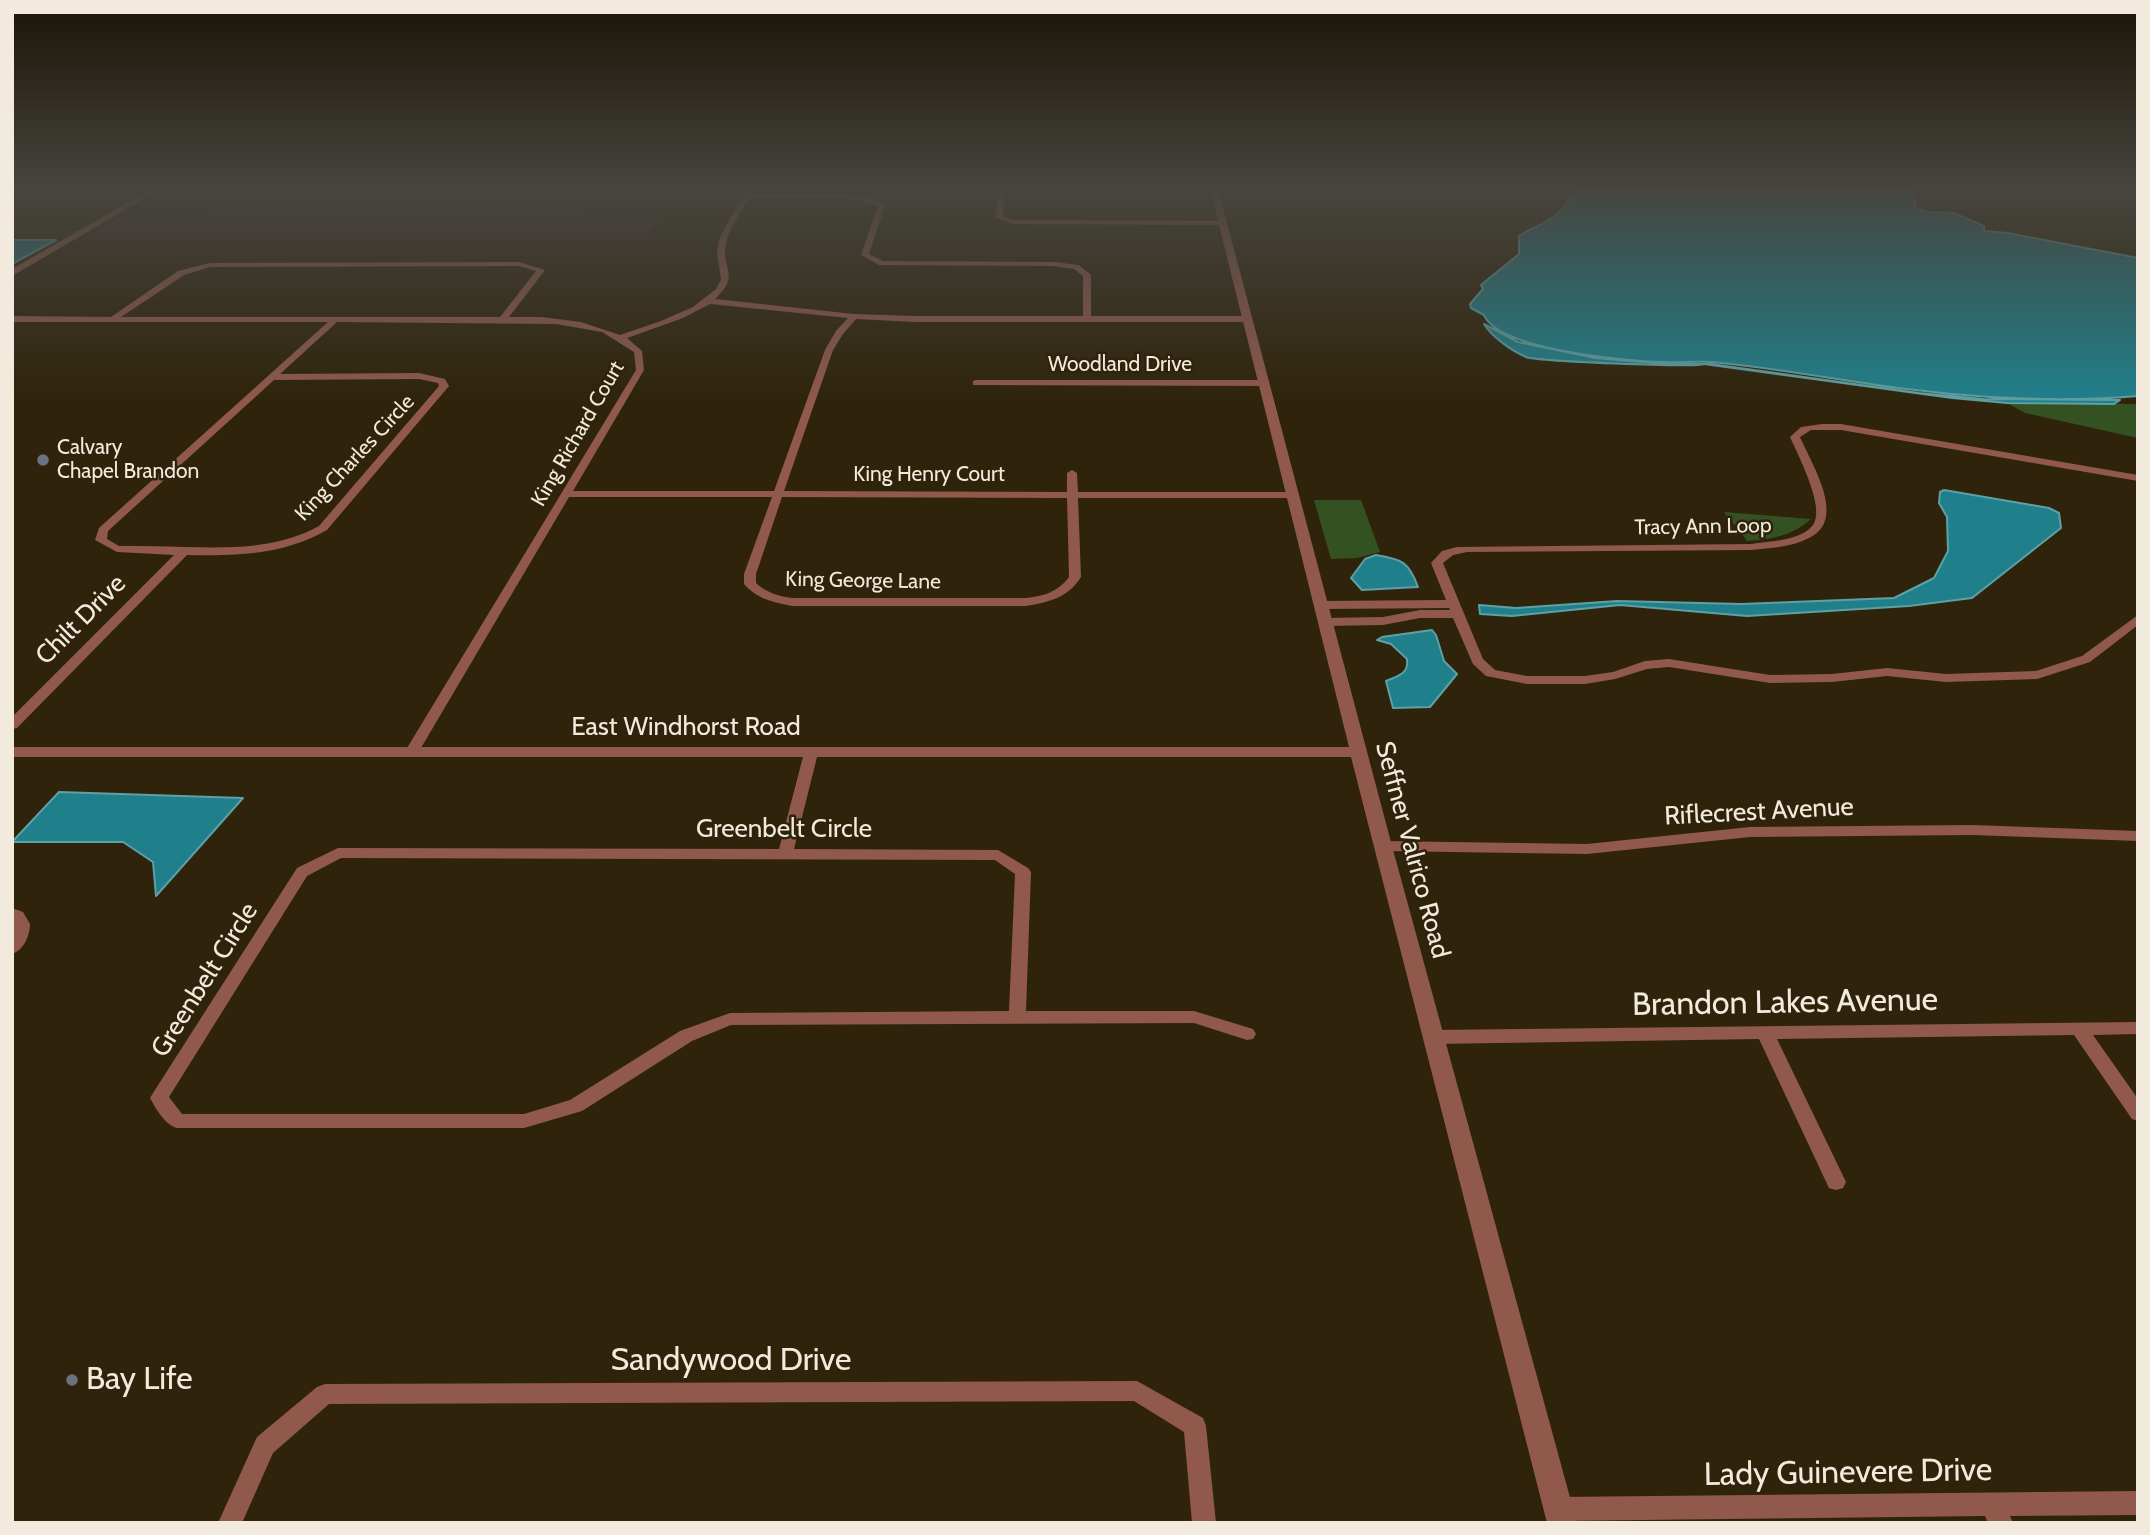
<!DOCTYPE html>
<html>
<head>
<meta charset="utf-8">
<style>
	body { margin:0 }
	#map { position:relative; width:2150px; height:1535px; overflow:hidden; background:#2f240b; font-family:Cabin,sans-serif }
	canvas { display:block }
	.frame { position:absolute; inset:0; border:14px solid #f2ebdd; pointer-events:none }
</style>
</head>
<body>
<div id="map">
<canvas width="2150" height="1535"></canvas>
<div class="frame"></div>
</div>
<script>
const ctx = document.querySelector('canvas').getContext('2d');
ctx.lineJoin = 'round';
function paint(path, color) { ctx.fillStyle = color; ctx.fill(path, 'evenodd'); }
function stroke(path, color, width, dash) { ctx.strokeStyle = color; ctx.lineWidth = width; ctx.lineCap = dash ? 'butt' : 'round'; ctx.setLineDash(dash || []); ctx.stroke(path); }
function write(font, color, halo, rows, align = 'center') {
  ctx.font = font + ' Cabin,sans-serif'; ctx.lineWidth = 5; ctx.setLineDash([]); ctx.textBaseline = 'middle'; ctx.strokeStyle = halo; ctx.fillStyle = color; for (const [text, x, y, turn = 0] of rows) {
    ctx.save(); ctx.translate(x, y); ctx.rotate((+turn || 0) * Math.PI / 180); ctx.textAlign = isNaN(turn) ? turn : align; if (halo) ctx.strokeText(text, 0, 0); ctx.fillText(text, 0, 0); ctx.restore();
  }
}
const education = new Path2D(`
	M 244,189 L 607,189 L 582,218 L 661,218 L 645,240 L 83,240 L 118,219 L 197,219 Z`);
const green = new Path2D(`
	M 12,189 L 153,189 L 143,195 L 141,192 L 12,193 Z
	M 2007,403 L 2138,404 L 2138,438 L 2025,413 Z
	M 1314,500 L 1361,500 L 1380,552 L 1357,558 L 1331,559 Z
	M 1724,512 L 1811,519 C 1792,536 1772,539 1747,541 Z`);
const water = new Path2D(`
	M 1576,189 L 1913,189 L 1916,208 L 1926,212 L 1954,213 L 1984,226 L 1984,231 L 2008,233 L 2138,258 L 2138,396 C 2065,402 1988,399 1915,390 C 1847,382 1779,368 1711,362 C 1695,361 1679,363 1663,362 C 1626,361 1499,350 1484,315 L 1471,308 L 1470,304 L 1483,289 L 1481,285 L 1519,254 L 1519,236 C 1529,229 1539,226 1549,220 C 1563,213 1571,196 1576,189 Z
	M 12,240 L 56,240 L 12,264 Z
	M 1484,324 L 1518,342 L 1595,358 L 1666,364 L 1711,364 L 1919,393 L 1983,399 L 2120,400 L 2114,404 L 2007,403 L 1952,398 L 1704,364 C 1694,368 1535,361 1526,357 C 1512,351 1492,337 1484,324 Z
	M 1944,490 L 2049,508 L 2059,513 L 2061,528 L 1972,598 L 1909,606 L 1747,616 L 1620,605 L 1512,616 L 1480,614 L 1479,605 L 1516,608 L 1617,601 L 1742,604 L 1894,598 L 1934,578 L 1948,551 L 1947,517 L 1939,503 L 1940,492 Z
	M 1376,555 C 1402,559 1409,562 1418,587 L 1362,590 L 1351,578 L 1365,559 Z
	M 1432,630 L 1436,635 L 1444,661 L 1457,674 L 1430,707 L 1393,708 L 1386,681 C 1398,676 1409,674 1407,659 L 1391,644 L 1377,640 L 1382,637 Z
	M 59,792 L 243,798 L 156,896 L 153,862 L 123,842 L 12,842 Z`);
const minor = new Path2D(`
	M 748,189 L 754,190 L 751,195 C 783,194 861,187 885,205 L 869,254 L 883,261 L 1053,262 L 1079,265 L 1091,275 L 1091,316 L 1247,316 L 1251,319 L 1247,322 L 916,322 L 856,319 L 843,334 L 833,350 L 784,491 L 1067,492 L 1067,473 L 1072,470 L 1077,473 L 1078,492 L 1292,492 L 1297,495 L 1292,498 L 1078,498 L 1081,577 C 1068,598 1049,602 1026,606 L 792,606 C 773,602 757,599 744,584 L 744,574 L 772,497 L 569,497 L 418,753 L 411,757 L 404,753 L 636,370 L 634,352 L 602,332 L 556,324 L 337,322 L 280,374 L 419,373 L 445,379 L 449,386 L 327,530 C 284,555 235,556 187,555 L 17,728 L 12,729 L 12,717 L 174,555 L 117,552 L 95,540 L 99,528 L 328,322 L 12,322 L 12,316 L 111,317 L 178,271 L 210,263 L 519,262 L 545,270 L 509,317 L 542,317 L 581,322 L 620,335 L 661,321 L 693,307 L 716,289 L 721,280 L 717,252 L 719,240 L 726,225 ZM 819,198 L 860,200 L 878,206 L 861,255 L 879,265 L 1053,266 L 1074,269 L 1083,276 L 1083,316 L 916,316 L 854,314 L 715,299 C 742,274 720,269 726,243 C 730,227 740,213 749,199 ZM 519,266 L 536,271 L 500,317 L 121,317 L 184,275 L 210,267 ZM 710,304 L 848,318 L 836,331 L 825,350 L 774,491 L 573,491 L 644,370 L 642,351 L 627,338 L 683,318 ZM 419,379 L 438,383 L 439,386 L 319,526 C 277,549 232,548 185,547 C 164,546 141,546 119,546 L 107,539 L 108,531 L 274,380 ZM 782,497 L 1067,498 L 1069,577 C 1058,592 1044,596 1026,598 L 792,598 C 778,596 767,593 756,583 L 756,574 Z
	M 1000,189 L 1215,189 L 1217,192 L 1006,193 L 1003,216 L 1013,220 L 1223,221 L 1227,223 L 1223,225 L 1012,224 L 995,217 Z
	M 976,380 L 1264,380 L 1269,383 L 1264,386 L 973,385 L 973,381 Z
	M 1822,424 L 1841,424 L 2138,475 L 2138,481 L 1841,430 L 1811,430 L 1800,437 C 1812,465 1848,520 1809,538 C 1792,547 1770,548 1751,550 L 1467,552 L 1453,555 L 1443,563 L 1483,659 L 1495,670 L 1527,676 L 1585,676 L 1613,672 L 1645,661 L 1669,659 L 1770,675 L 1832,674 L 1887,668 L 1946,674 L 2036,671 L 2082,656 L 2138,615 L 2138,625 L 2090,662 L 2037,679 L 1946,682 L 1887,676 L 1832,682 L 1770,683 L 1669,667 L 1647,669 L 1615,679 L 1585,684 L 1527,684 L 1486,676 L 1473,664 L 1453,618 L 1420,618 L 1383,625 L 1325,626 L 1319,622 L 1325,618 L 1383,617 L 1420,610 L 1450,610 L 1449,608 L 1320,609 L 1314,605 L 1320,601 L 1446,600 L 1431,563 L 1442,551 L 1457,547 L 1751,544 C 1769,541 1801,541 1813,525 C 1826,508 1798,455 1790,437 L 1801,427 Z
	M 811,749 L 818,753 L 794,849 L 998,850 L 1028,868 L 1031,872 L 1026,1011 L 1194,1011 L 1253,1029 L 1256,1034 L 1253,1039 L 1247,1040 L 1194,1023 L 731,1025 L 692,1041 L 582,1111 L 524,1128 L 177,1128 C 165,1125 156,1109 150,1098 L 153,1093 L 297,868 L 338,848 L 779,849 L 804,753 ZM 341,858 L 995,860 L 1015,874 L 1009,1011 L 730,1013 L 680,1031 L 570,1100 L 524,1114 L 182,1114 L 169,1097 L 307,876 Z
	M 1973,825 L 2138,831 L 2138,841 L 1973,835 L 1750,837 L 1587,854 L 1383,851 L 1376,846 L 1383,841 L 1587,844 L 1750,827 Z
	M 12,908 L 23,912 L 30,924 C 30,935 24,950 12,954 L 14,924 Z
	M 2138,1022 L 2138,1034 L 2093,1035 L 2138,1099 L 2138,1121 L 2132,1119 L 2074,1035 L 1777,1039 L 1846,1182 L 1843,1188 L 1836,1190 L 1829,1188 L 1759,1039 L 1433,1044 L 1427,1042 L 1424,1037 L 1427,1032 L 1433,1030 Z
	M 1137,1381 L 1203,1418 L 1206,1426 L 1216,1523 L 1192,1523 L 1184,1432 L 1134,1401 L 329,1404 L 273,1453 L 242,1523 L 218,1523 L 257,1437 L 317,1387 L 325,1384 Z
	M 2138,1491 L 2138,1515 L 2010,1516 L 2013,1523 L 1988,1523 L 1985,1516 L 1558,1521 L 1550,1517 L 1546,1509 L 1550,1501 L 1558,1497 Z`);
const tertiary = new Path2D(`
	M 151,189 L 161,189 L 12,276 L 12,269 Z
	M 1210,189 L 1218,189 L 1392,846 L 1577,1523 L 1547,1523 L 1351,757 L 12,757 L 12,747 L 1349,747 Z`);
const wall = new Path2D(`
	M 12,189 L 68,189 L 65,190 L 12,190 Z`);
const markers = [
	[43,460,7,"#6b7280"],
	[72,1380,7,"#6b7280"]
];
const farStreetnames = [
	["Woodland Drive",1120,365],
	["King Richard Court",578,434,-60],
	["King Charles Circle",355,458,-47],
	["King Henry Court",929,475],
	["Tracy Ann Loop",1703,527,-1],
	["King George Lane",863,581,1]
];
const farPoinames = [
	["Calvary",57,448],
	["Chapel Brandon",57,472]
];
const streetNames = [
	["Chilt Drive",81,620,-45],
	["East Windhorst Road",686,727],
	["Riflecrest Avenue",1759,812,-3],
	["Greenbelt Circle",784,829],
	["Seffner Valrico Road",1412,850,75],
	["Greenbelt Circle",205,980,-58]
];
const nearStreetnames = [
	["Brandon Lakes Avenue",1785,1003,-1],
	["Sandywood Drive",731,1361],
	["Lady Guinevere Drive",1848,1473,-1]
];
const nearPoinames = [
	["Bay Life",86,1380]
];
paint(education, '#3a2820');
paint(green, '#345122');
paint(water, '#1f808c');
stroke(water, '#5ea0a4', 2);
paint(minor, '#90594c');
paint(tertiary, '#90594c');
paint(wall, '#4d3d18');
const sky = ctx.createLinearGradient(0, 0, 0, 404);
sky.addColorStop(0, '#1a1406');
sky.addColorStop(0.47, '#47453f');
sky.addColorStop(1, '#47453f00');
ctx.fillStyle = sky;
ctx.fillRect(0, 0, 2150, 404);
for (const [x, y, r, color] of markers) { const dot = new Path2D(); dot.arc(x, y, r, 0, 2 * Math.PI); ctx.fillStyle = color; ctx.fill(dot); stroke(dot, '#2f240b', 2.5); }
write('21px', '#f2ebdd', '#2f240b', farStreetnames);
write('21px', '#f2ebdd', '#2f240b', farPoinames, 'left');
write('26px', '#f2ebdd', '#2f240b', streetNames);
write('32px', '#f2ebdd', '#2f240b', nearStreetnames);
write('32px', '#f2ebdd', '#2f240b', nearPoinames, 'left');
</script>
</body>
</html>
